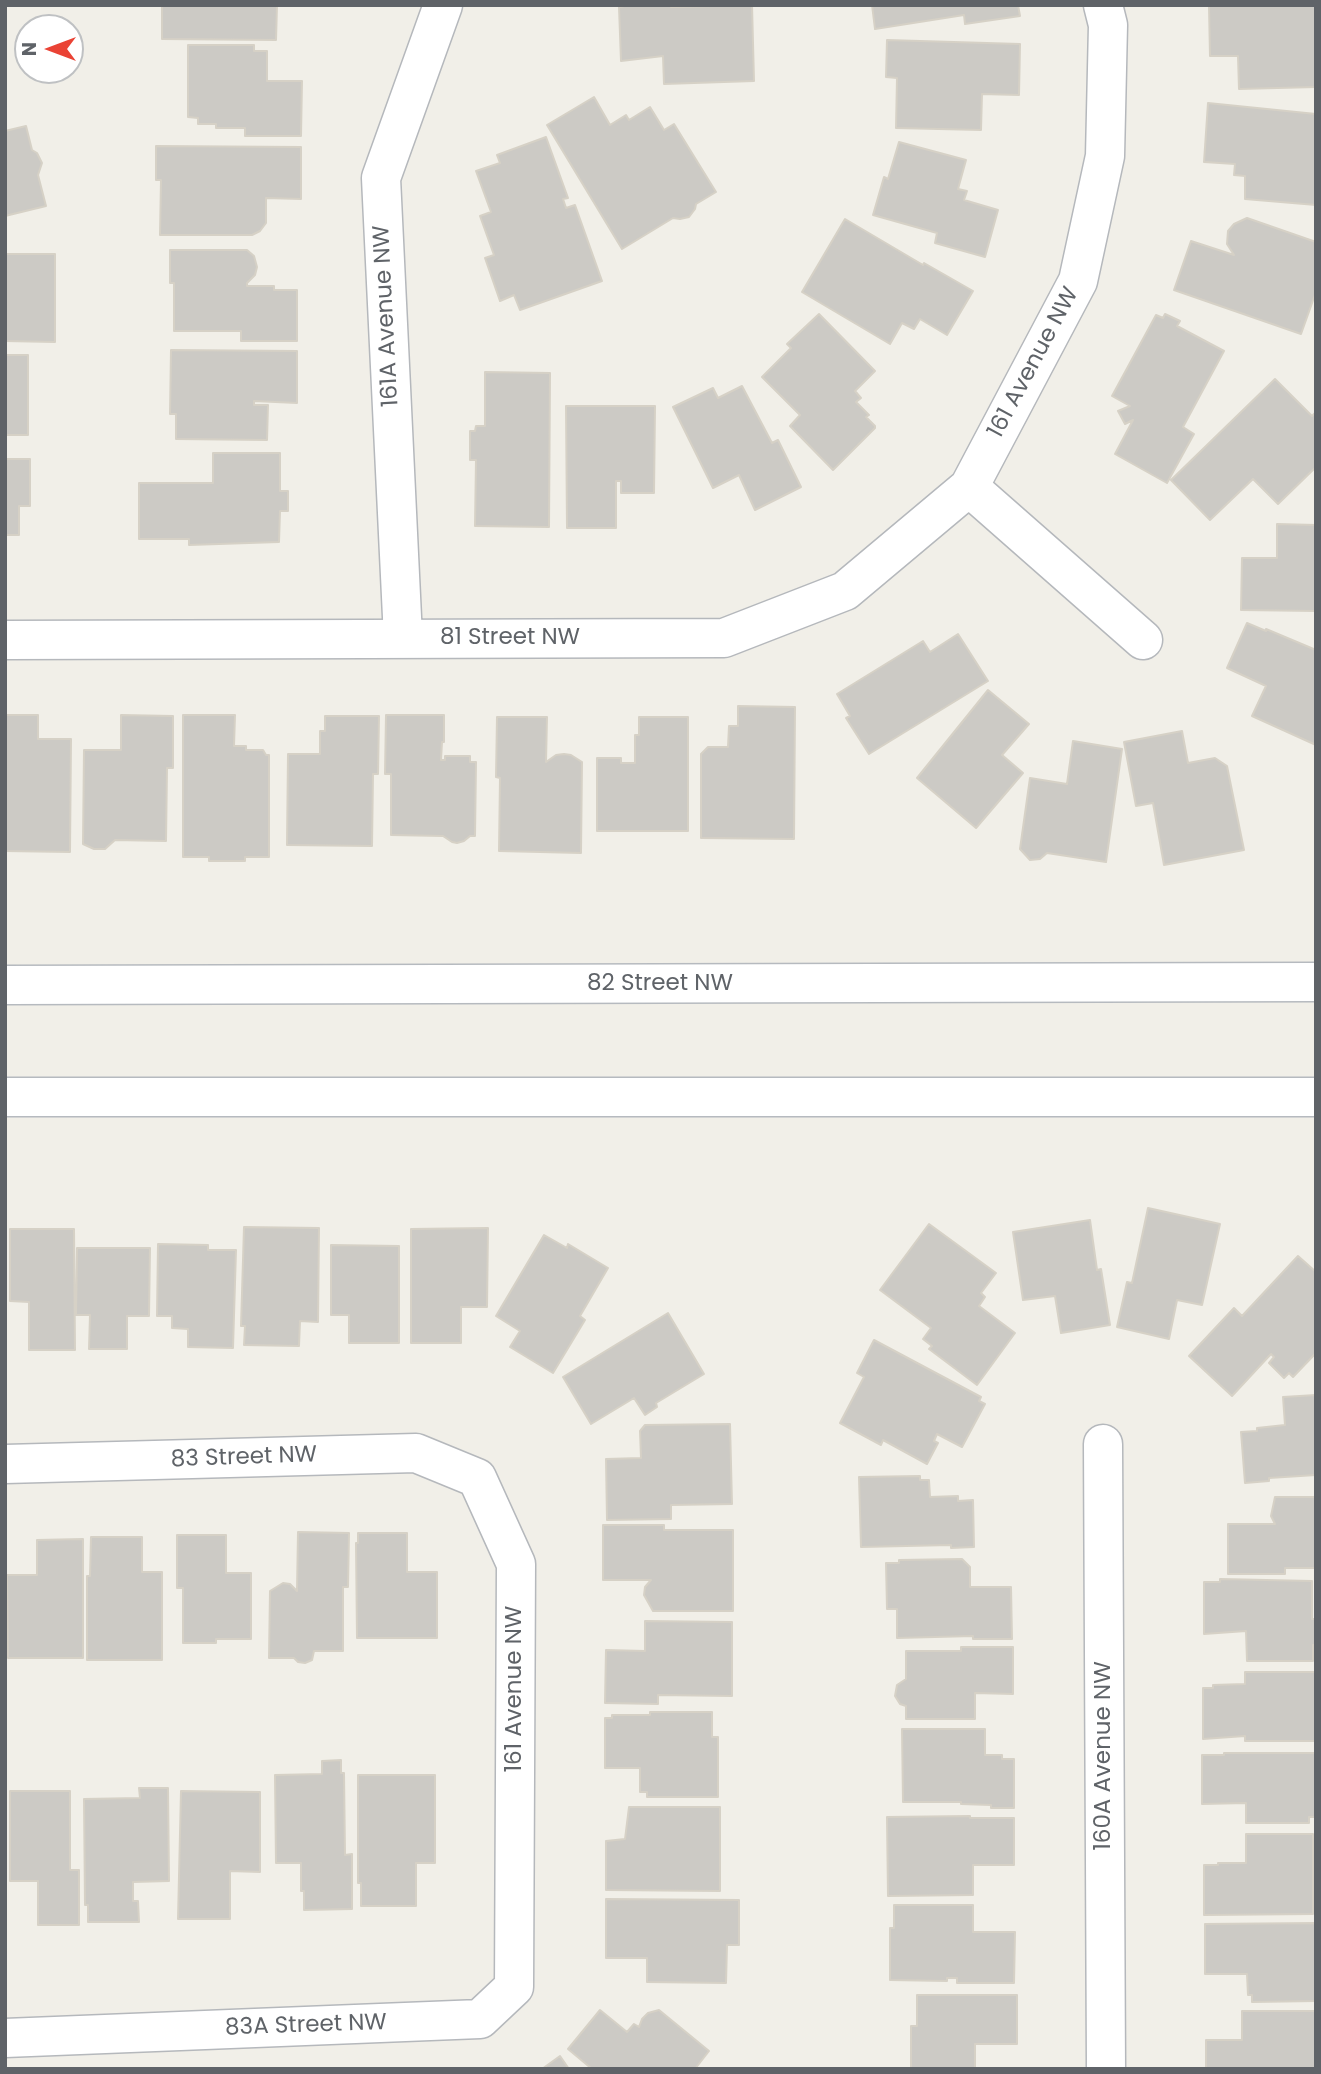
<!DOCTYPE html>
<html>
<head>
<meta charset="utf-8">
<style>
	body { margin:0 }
	#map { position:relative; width:1321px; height:2074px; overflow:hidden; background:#f1efe8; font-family:Poppins,sans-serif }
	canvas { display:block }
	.frame { position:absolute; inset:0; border:7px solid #5f6368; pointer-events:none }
	.north { position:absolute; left:14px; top:14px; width:70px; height:70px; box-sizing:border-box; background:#fff; border:2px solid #bfc1c3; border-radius:50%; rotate:270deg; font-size:19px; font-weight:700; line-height:28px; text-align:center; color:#5f6368 }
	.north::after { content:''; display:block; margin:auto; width:24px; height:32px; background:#ea4335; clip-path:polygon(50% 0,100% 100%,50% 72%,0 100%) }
</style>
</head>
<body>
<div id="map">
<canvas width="1321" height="2074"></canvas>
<div class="frame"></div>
<div class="north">N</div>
</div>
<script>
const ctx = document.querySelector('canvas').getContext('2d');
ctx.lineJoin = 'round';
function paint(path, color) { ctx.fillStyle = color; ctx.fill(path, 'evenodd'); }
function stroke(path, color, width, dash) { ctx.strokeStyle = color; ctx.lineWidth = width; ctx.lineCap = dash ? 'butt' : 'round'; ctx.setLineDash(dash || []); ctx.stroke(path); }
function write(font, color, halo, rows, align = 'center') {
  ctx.font = font + ' Poppins,sans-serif'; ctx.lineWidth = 7; ctx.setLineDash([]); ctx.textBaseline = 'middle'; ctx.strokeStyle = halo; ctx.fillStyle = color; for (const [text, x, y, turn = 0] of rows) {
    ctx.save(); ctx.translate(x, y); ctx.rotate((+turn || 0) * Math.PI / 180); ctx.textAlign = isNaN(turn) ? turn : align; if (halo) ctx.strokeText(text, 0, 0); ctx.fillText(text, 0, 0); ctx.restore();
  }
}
const building = new Path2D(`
	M 162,5 L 277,5 L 276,40 L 162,39 Z
	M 630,5 L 671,5 L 671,7 L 752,5 L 754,81 L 664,84 L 663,56 L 621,61 L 619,7 Z
	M 872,5 L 1018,5 L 1020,16 L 965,24 L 964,15 L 875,29 Z
	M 1316,5 L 1316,87 L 1239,89 L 1238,56 L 1210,56 L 1209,6 Z
	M 887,40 L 1020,44 L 1019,95 L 982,94 L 981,130 L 896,128 L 897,78 L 886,77 Z
	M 188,45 L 254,45 L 254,51 L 267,51 L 267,81 L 302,81 L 301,136 L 245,136 L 245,128 L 216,128 L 216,124 L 198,124 L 198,118 L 188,117 Z
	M 594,97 L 610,125 L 626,115 L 629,120 L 650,107 L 664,130 L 674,124 L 716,192 L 696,204 L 695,209 L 689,217 L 680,219 L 673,218 L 622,249 L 547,125 Z
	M 1208,103 L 1316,114 L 1316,205 L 1245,199 L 1245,176 L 1234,175 L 1235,164 L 1204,162 Z
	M 26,126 L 32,150 L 37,153 L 42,163 L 38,175 L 46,206 L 5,216 L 5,131 Z
	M 546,137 L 568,198 L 563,199 L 566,208 L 575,205 L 602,281 L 520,310 L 514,295 L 500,301 L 485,258 L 494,255 L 480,216 L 491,212 L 476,171 L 500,163 L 497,155 Z
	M 899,142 L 966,160 L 958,189 L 967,191 L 964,200 L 998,210 L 985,257 L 935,243 L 937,233 L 873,215 L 884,177 L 888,179 Z
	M 156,146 L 301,147 L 301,199 L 266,198 L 266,223 L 260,231 L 252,235 L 160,235 L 161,180 L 156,180 Z
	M 1247,218 L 1316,242 L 1316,292 L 1301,334 L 1174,290 L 1191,241 L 1234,255 L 1227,244 L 1228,231 L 1234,224 Z
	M 845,219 L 923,265 L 924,263 L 973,291 L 947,335 L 920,319 L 914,329 L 902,323 L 890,344 L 802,292 Z
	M 170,250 L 247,250 L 254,256 L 257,267 L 255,275 L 247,283 L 247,286 L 274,286 L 274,290 L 297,290 L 297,341 L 241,341 L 241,331 L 174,331 L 174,283 L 170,283 Z
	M 5,254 L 55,254 L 55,342 L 5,341 Z
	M 819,314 L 875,371 L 855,391 L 861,398 L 856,402 L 869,415 L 866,417 L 875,426 L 875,428 L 833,470 L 790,426 L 800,415 L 762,377 L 791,348 L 787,344 Z
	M 1165,314 L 1180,321 L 1177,326 L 1224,351 L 1183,427 L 1194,434 L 1167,483 L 1115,454 L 1133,420 L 1125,424 L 1118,411 L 1130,406 L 1112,396 L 1156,315 L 1163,318 Z
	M 171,350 L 297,351 L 297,403 L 254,401 L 254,405 L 268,405 L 267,440 L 176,439 L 176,414 L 170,414 Z
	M 5,355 L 28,355 L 28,435 L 5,435 Z
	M 485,372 L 550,373 L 549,527 L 475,526 L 476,460 L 470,460 L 470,431 L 475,431 L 476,426 L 485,426 Z
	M 1275,379 L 1312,416 L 1316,412 L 1316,467 L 1278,504 L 1253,479 L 1210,520 L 1171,480 Z
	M 742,386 L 772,443 L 778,440 L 801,487 L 755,510 L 739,475 L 713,488 L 673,407 L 713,388 L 718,398 Z
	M 566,406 L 655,406 L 654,493 L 621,493 L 621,481 L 616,481 L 616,528 L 567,528 Z
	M 213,453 L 280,453 L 280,491 L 288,491 L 288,511 L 280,511 L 279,542 L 189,545 L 189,539 L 139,539 L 139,483 L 213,483 Z
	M 5,459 L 30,459 L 30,506 L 19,506 L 19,535 L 5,535 Z
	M 1277,524 L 1316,525 L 1316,611 L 1241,610 L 1242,558 L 1277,558 Z
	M 1247,623 L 1266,631 L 1266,629 L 1316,650 L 1316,745 L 1252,716 L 1266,686 L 1227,668 Z
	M 958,634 L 988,681 L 869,754 L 846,718 L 850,716 L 837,694 L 923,641 L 930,652 Z
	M 988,690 L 1029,724 L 1002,755 L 1023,773 L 976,828 L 917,778 Z
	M 738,706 L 795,707 L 794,839 L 701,838 L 701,754 L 708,747 L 728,747 L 729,726 L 738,726 Z
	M 5,715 L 38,715 L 38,739 L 71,739 L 70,852 L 5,851 Z
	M 121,715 L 173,716 L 173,768 L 167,768 L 166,841 L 115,840 L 105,849 L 94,849 L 83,844 L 84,750 L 121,750 Z
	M 183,715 L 235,715 L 234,746 L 246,746 L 246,750 L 263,750 L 266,755 L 269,755 L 269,857 L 245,857 L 245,861 L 209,861 L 209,857 L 183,857 Z
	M 386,715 L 444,715 L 444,742 L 442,742 L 441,760 L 445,760 L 445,756 L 470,756 L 470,762 L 476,762 L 475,836 L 470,836 L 464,841 L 457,843 L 452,842 L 443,836 L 391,835 L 391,774 L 385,774 Z
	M 325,716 L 379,716 L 378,774 L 373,774 L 372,846 L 287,845 L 288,754 L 320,754 L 320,731 L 325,731 Z
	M 497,717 L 547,717 L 546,762 L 556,755 L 564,754 L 571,755 L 582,762 L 581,853 L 499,851 L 500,778 L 496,777 Z
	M 639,717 L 688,717 L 688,831 L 597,831 L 597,758 L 621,758 L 621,763 L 635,763 L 635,735 L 639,735 Z
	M 1182,731 L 1188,763 L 1215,758 L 1227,766 L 1244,850 L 1164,865 L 1153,803 L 1136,806 L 1124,742 Z
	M 1073,741 L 1122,749 L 1106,862 L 1047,853 L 1040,859 L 1030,860 L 1020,849 L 1030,778 L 1067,784 Z
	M 1148,1208 L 1220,1224 L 1202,1305 L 1177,1300 L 1169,1339 L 1117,1327 L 1127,1282 L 1132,1283 Z
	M 1090,1220 L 1097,1270 L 1101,1269 L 1110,1325 L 1061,1333 L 1055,1296 L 1023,1300 L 1013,1232 Z
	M 929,1224 L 996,1273 L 981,1293 L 985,1297 L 979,1306 L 1015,1333 L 977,1385 L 929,1349 L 932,1346 L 923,1339 L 931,1328 L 880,1290 Z
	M 244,1227 L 319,1228 L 318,1322 L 300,1321 L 299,1346 L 244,1345 L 245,1326 L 241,1326 Z
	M 488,1228 L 487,1307 L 461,1307 L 461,1343 L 411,1343 L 411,1229 Z
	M 10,1229 L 74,1229 L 75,1350 L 29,1350 L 29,1302 L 10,1301 Z
	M 544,1235 L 567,1248 L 568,1244 L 608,1268 L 580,1316 L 585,1320 L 553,1373 L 510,1347 L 520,1331 L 496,1316 Z
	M 158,1244 L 208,1245 L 208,1250 L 236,1250 L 233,1348 L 188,1347 L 188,1329 L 172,1328 L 172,1316 L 157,1316 Z
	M 331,1245 L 399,1246 L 399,1343 L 349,1343 L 349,1315 L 331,1315 Z
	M 77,1248 L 150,1248 L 149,1316 L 127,1316 L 127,1349 L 89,1349 L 90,1315 L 76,1315 Z
	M 1298,1256 L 1316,1272 L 1316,1353 L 1293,1377 L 1289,1373 L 1284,1378 L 1269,1363 L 1274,1357 L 1271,1354 L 1232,1396 L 1189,1356 L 1234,1308 L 1242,1316 Z
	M 668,1313 L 704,1374 L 656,1403 L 657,1407 L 645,1415 L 634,1398 L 591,1424 L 563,1377 Z
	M 874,1340 L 981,1397 L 979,1401 L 985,1404 L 962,1447 L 937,1434 L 934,1441 L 938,1443 L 927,1464 L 883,1440 L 881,1445 L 840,1423 L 864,1377 L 857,1373 Z
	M 1316,1395 L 1316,1475 L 1269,1478 L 1269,1481 L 1245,1483 L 1241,1432 L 1257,1431 L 1257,1428 L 1285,1425 L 1283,1397 Z
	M 730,1424 L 732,1504 L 671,1505 L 671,1519 L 607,1520 L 606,1459 L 641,1458 L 640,1431 L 645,1425 Z
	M 920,1476 L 920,1480 L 929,1480 L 930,1497 L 958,1496 L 958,1501 L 973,1500 L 974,1547 L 951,1548 L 951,1545 L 861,1547 L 859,1477 Z
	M 1275,1497 L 1316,1497 L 1316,1568 L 1285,1568 L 1285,1574 L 1228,1574 L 1228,1524 L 1275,1524 L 1271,1516 Z
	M 603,1525 L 664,1525 L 664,1530 L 733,1530 L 733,1611 L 653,1611 L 644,1595 L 645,1587 L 651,1580 L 603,1580 Z
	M 298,1532 L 349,1533 L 348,1587 L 343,1587 L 343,1651 L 314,1651 L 312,1660 L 305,1663 L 298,1662 L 294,1658 L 269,1658 L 270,1591 L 283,1583 L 290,1584 L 297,1591 Z
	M 358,1533 L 407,1533 L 407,1572 L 437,1572 L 437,1638 L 357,1638 L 356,1543 L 358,1543 Z
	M 177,1535 L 226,1535 L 226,1573 L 251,1573 L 251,1639 L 216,1639 L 216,1643 L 183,1643 L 183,1588 L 177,1588 Z
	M 91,1537 L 142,1537 L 142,1572 L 162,1572 L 162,1660 L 87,1660 L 87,1576 L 90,1576 Z
	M 83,1539 L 83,1658 L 8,1658 L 7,1575 L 37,1575 L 37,1540 Z
	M 962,1559 L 970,1567 L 970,1587 L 1011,1587 L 1012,1639 L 973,1639 L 973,1636 L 897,1638 L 897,1609 L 887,1609 L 886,1563 L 899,1563 L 899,1560 Z
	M 1220,1579 L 1312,1581 L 1312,1619 L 1316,1619 L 1316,1645 L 1313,1645 L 1313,1661 L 1247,1661 L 1246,1631 L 1204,1634 L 1204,1582 L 1220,1582 Z
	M 645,1621 L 732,1622 L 732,1696 L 658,1695 L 658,1704 L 605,1703 L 606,1650 L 645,1651 Z
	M 961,1647 L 1013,1647 L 1013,1694 L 975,1693 L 975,1719 L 906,1719 L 906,1706 L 900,1704 L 895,1696 L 897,1685 L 906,1679 L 906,1651 L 961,1651 Z
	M 1245,1672 L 1316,1672 L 1316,1741 L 1245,1741 L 1245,1736 L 1203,1739 L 1203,1688 L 1213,1688 L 1213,1685 L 1245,1684 Z
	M 650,1712 L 712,1712 L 712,1737 L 718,1737 L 718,1797 L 647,1797 L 647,1792 L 640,1792 L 640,1768 L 605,1768 L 605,1718 L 612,1718 L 612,1715 L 650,1715 Z
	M 902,1729 L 985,1729 L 985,1755 L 1002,1755 L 1002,1759 L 1014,1759 L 1014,1808 L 991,1808 L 991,1805 L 961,1804 L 961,1802 L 903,1802 Z
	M 1224,1753 L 1316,1753 L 1316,1817 L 1309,1817 L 1309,1823 L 1246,1823 L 1246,1803 L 1202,1804 L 1202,1755 L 1224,1755 Z
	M 341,1760 L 341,1773 L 344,1773 L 345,1855 L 352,1854 L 352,1909 L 304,1910 L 304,1891 L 301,1891 L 301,1863 L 276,1863 L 275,1775 L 322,1774 L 322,1761 Z
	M 358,1775 L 435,1775 L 435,1863 L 416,1863 L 416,1906 L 361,1906 L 361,1883 L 358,1883 Z
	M 139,1788 L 168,1788 L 169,1881 L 133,1882 L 133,1901 L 138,1901 L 139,1922 L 88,1922 L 88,1905 L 85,1905 L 84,1799 L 140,1798 Z
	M 10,1791 L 70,1791 L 70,1870 L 79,1870 L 79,1925 L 38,1925 L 38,1881 L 10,1881 Z
	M 181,1791 L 260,1792 L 260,1872 L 230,1871 L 230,1919 L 178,1919 Z
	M 629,1807 L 720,1807 L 720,1891 L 606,1890 L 606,1841 L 625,1839 Z
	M 970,1816 L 970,1818 L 1014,1818 L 1014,1865 L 973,1865 L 973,1895 L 888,1896 L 887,1817 Z
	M 1246,1834 L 1313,1834 L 1313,1914 L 1204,1915 L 1204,1865 L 1218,1865 L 1218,1863 L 1246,1863 Z
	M 606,1899 L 739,1900 L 739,1945 L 727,1945 L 726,1983 L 647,1982 L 647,1958 L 606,1958 Z
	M 894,1905 L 973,1905 L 973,1932 L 1015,1932 L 1014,1983 L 957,1983 L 957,1978 L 947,1978 L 947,1981 L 890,1980 L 890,1928 L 894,1928 Z
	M 1316,1923 L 1316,2001 L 1252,2002 L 1252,1995 L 1248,1995 L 1247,1974 L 1205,1974 L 1205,1924 Z
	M 917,1995 L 1017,1995 L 1017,2044 L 975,2044 L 975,2069 L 911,2069 L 911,2026 L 917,2026 Z
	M 600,2010 L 627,2032 L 634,2024 L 639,2027 L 642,2019 L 648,2013 L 659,2010 L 709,2051 L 695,2069 L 592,2069 L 568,2049 Z
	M 1242,2011 L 1316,2011 L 1316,2069 L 1206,2069 L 1206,2040 L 1242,2040 Z
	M 560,2056 L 569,2069 L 542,2069 Z`);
const minor = new Path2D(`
	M 969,487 L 1143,640
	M 403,638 L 381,178 L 443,5
	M 5,640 L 724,638 L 845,591 L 969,487 L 1078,281 L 1105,156 L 1108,25 L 1103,5
	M 1103,1444 L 1106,2069
	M 5,1464 L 416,1453 L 477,1478 L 516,1564 L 514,1987 L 480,2019 L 5,2038`);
const secondary = new Path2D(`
	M 5,985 L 1316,982
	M 5,1097 L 1316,1097`);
const streetNames = [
	["161A Avenue NW",387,316,-93],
	["161 Avenue NW",1034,363,-62],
	["81 Street NW",510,638],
	["82 Street NW",660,984],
	["83 Street NW",244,1458,-2],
	["161 Avenue NW",515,1689,-90],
	["160A Avenue NW",1104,1756,-90],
	["83A Street NW",306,2026,-2]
];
paint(building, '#cccac5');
stroke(building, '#d6d1c6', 2);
stroke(minor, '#b5b8bc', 41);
stroke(secondary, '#b6babf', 41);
stroke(minor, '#fff', 38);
stroke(secondary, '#fff', 38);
write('23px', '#5f6368', '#fff', streetNames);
</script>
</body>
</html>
